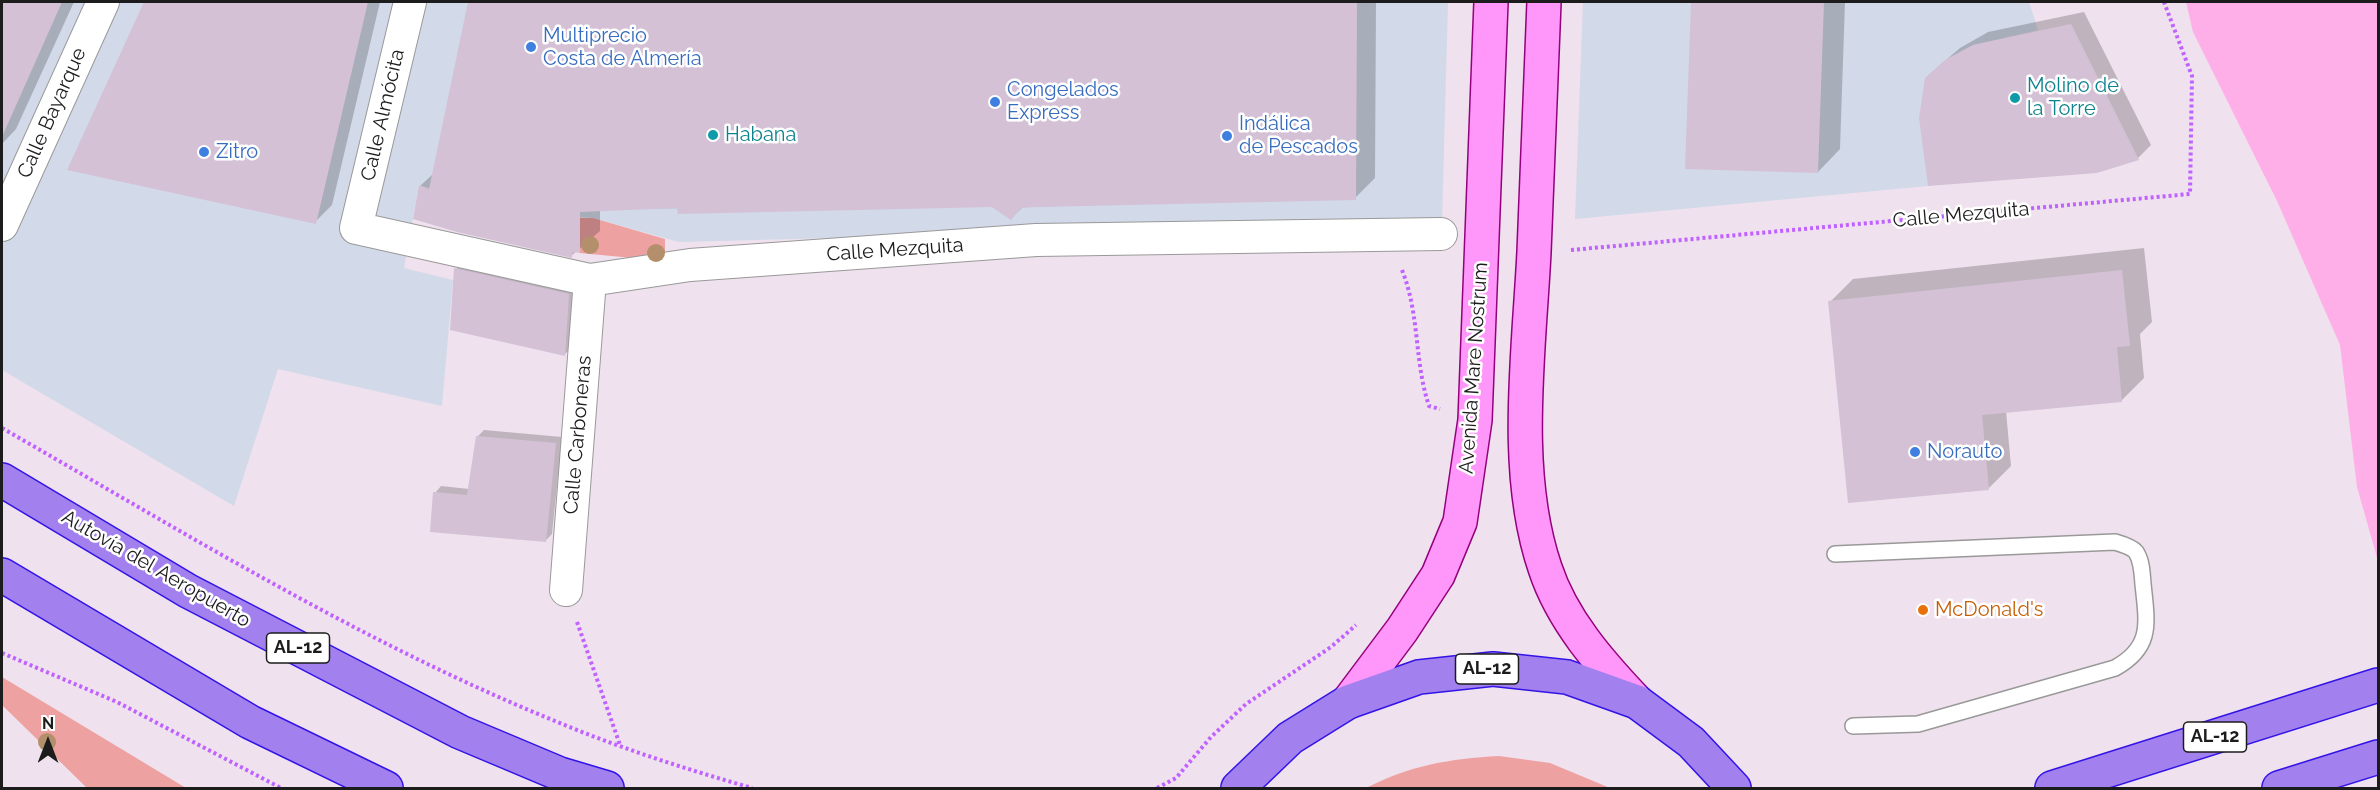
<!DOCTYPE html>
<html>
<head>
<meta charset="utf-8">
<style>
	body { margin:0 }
	#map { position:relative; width:2380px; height:790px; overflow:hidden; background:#efe1ed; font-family:Raleway,sans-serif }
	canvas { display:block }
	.frame { position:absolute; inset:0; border:3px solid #1c1c1c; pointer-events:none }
	.north { position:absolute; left:18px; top:712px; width:60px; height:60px; -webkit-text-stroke:4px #fff; paint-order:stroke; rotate:0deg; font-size:16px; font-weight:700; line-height:24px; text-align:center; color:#1c1c1c }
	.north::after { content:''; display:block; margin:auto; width:21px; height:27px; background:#1c1c1c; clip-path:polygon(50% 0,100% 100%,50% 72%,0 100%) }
</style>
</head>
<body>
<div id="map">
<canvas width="2380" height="790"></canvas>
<div class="frame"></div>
<div class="north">N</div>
</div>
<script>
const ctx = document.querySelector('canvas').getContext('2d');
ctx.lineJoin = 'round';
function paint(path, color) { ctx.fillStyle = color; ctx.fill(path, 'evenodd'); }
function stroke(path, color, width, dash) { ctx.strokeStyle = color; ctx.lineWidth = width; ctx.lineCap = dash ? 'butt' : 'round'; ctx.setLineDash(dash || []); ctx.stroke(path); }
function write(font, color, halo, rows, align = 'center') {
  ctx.font = font + ' Raleway,sans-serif'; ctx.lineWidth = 5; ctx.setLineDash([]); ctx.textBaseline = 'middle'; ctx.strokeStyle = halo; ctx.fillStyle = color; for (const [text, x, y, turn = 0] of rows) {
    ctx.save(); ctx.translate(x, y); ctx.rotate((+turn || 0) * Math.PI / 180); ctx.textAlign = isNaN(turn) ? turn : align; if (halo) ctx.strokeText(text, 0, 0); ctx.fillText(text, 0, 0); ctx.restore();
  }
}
const industrial = new Path2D(`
	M 2,2 L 1448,2 L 1442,222 L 679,242 L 593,218 L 512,210 L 419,185 L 404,268 L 453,280 L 442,406 L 278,369 L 234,506 L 2,370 Z
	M 1583,2 L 2029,2 L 2038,30 L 1973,45 L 1945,60 L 1928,186 L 1575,219 Z`);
const grass = new Path2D(`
	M 580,218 L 593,218 L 665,239 L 665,261 L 580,253 Z
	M 2,677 L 186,788 L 87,788 L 2,705 Z
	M 1499,756 L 1550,763 L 1610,788 L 1366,788 C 1411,765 1449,759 1499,756 Z`);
const sand = new Path2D(`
	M 2186,2 L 2378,2 L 2378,578 L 2378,561 L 2357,487 L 2340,345 L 2277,201 L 2193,32 Z`);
const shadow = new Path2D(`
	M 2,2 L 74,2 L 16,129 L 2,144 Z
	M 145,2 L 380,2 L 332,205 L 315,222 L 69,169 Z
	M 469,2 L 1376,2 L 1375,178 L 1355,198 L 1023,207 L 1011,218 L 992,205 L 600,209 L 600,231 L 571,256 L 420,186 L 434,173 Z
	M 1693,2 L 1845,2 L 1840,149 L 1818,172 L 1687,167 Z
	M 2084,12 L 2151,145 L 2138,158 L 2097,171 L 1940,65 L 1960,48 L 1988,32 Z
	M 2144,248 L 2152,322 L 2140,334 L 2144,378 L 2122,400 L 2006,411 L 2011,466 L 1989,488 L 1830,302 L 1853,279 Z
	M 469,256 L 582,281 L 577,342 L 564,355 L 456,269 Z
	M 484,430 L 562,437 L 552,534 L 545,541 L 435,493 L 441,486 L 469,489 L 477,437 Z`);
const building = new Path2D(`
	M 2,2 L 62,2 L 2,137 Z
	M 144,2 L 368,2 L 316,224 L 67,170 Z
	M 468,2 L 1357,2 L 1356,200 L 1039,207 L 1021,208 L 1011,220 L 992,207 L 678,214 L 677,208 L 580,212 L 580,253 L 572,252 L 572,258 L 457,232 L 413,219 L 419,185 L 429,189 Z
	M 1691,2 L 1824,2 L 1818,173 L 1685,169 Z
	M 2071,24 L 2139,160 L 2097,173 L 1928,186 L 1919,118 L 1925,78 L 1945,60 L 1973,45 Z
	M 454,268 L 569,294 L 565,356 L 450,330 Z
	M 2122,270 L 2130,346 L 2117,347 L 2122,402 L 1982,415 L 1989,490 L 1848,503 L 1828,301 Z
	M 476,436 L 556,443 L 546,542 L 430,532 L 433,492 L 467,495 Z`);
const path = new Path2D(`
	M 1571,250 L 2190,194 L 2192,76 L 2164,2
	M 1402,270 C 1420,315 1414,361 1429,406 L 1440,409
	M 2,428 C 183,532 361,642 555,721 C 619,748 686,769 752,788
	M 577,622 L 620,745
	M 2,653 L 117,702 L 281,788
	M 1157,788 L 1176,778 L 1211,737 L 1246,704 L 1331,647 L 1356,625`);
const lane = new Path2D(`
	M 1835,554 L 2115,542 C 2122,544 2132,547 2136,552 C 2142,561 2142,573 2143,584 C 2147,623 2153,647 2115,668 L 1918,724 L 1853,726`);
const street = new Path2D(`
	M 410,2 L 356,228 L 590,280 L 690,265 L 1036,240 L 1441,234
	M 2,225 L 103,2
	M 566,590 L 590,280`);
const primary = new Path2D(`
	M 1544,2 C 1541,85 1538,168 1534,252 C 1529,353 1512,471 1545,568 C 1562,620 1600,663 1637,702
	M 1348,702 L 1402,630 L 1438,575 L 1460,522 L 1475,420 L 1491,2`);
const highway = new Path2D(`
	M 2,480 L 188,591 L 460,732 L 560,774 L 607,788
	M 2,575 L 250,722 L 386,788
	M 1238,788 L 1290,738 L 1348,702 L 1419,677 L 1493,669 L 1567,677 L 1637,702 L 1691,742 L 1734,788
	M 2052,788 L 2378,685
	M 2279,788 L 2378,757`);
const trees = [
	[590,245],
	[656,253],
	[47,742]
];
const markers = [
	[531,47,6,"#3f7fe0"],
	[2015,98,6,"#0f9aa8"],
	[995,102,6,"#3f7fe0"],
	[713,135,6,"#0f9aa8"],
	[1227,136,6,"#3f7fe0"],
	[204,152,6,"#3f7fe0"],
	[1915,452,6,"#3f7fe0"],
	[1923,610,6,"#e8710a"]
];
const shields = [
	[298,648,63],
	[1487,669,63],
	[2215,737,63]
];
const shieldNames = [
	["AL-12",298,648],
	["AL-12",1487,669],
	["AL-12",2215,737]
];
const shopNames = [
	["Multiprecio",543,36],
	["Costa de Almería",543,59],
	["Congelados",1007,90],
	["Express",1007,113],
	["Indálica",1239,124],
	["de Pescados",1239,147],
	["Zitro",216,152],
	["Norauto",1927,452]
];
const cultureNames = [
	["Molino de",2027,86],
	["la Torre",2027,109],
	["Habana",725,135]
];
const streetNames = [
	["Calle Bayarque",52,113,-66],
	["Calle Almócita",383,115,-77],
	["Calle Mezquita",1961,215,-5],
	["Calle Mezquita",895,250,-4],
	["Avenida Mare Nostrum",1474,368,-86],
	["Calle Carboneras",578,435,-85],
	["Autovía del Aeropuerto",156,569,30]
];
const foodNames = [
	["McDonald's",1935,610]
];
paint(industrial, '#d2d9e9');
paint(grass, '#eea1a1');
paint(sand, '#ffafe8');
paint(shadow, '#0003');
paint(building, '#d4c1d6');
stroke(lane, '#999', 18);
stroke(street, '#999', 34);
stroke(primary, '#95007d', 36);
stroke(highway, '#3314e7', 36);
stroke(path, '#bf62ff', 4, [3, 3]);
stroke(lane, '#fff', 15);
stroke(street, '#fff', 32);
stroke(primary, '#ff96f9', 33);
stroke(highway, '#a280ee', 33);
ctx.fillStyle = '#b48f6b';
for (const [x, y] of trees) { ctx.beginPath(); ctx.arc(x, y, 9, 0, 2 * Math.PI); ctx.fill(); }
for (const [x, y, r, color] of markers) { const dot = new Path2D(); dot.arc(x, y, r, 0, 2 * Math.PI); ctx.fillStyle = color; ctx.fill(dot); stroke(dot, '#fff', 2); }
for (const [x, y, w] of shields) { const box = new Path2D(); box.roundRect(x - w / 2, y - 15, w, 30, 4.5); ctx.fillStyle = '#fff'; ctx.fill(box); stroke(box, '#1c1c1c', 1.5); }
write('bold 18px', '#1c1c1c', null, shieldNames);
write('20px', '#366cbe', '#fff', shopNames, 'left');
write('20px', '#0d838f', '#fff', cultureNames, 'left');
write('20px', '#1c1c1c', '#fff', streetNames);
write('20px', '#c56008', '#fff', foodNames, 'left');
</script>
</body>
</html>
